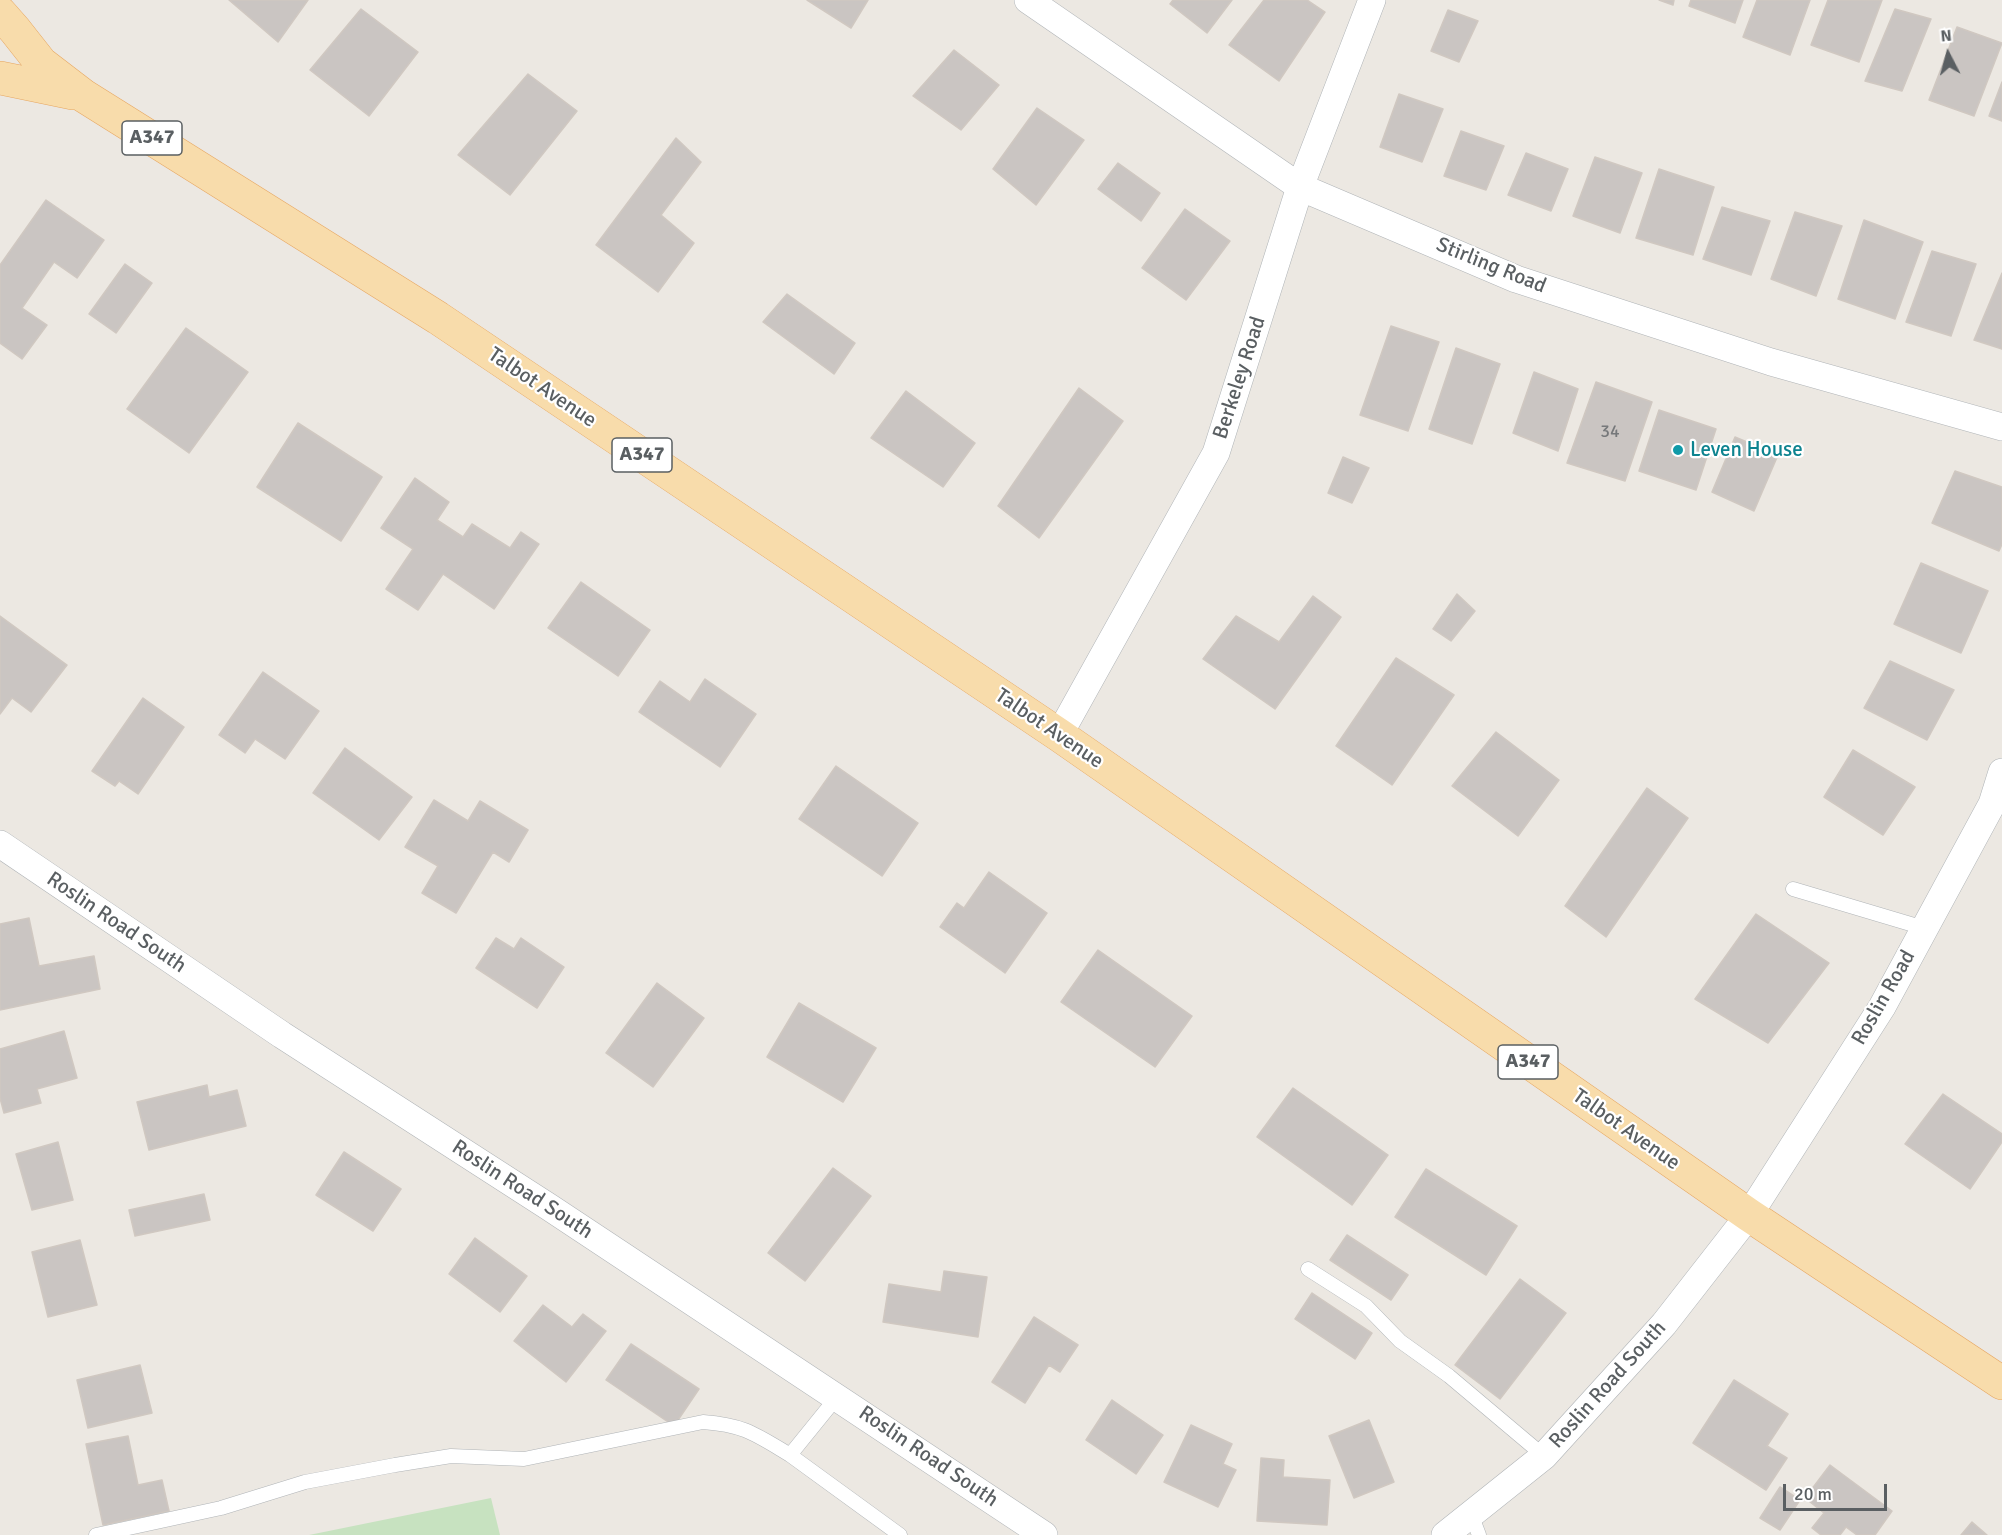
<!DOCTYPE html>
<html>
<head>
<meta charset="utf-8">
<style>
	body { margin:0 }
	#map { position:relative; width:2002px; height:1535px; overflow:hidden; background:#ece8e2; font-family:Signika,sans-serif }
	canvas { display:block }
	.north { position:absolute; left:1918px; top:24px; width:60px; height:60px; -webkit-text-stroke:4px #fff; paint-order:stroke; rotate:354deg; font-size:16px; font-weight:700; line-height:24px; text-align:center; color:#5a5f62 }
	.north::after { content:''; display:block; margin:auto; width:21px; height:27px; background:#5a5f62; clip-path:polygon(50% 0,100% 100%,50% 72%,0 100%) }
	.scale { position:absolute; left:1783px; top:1484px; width:104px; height:27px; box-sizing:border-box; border:3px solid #5a5f62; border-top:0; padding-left:8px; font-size:18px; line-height:21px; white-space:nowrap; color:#5a5f62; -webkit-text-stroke:4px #fff; paint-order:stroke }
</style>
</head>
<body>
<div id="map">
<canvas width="2002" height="1535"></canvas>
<div class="north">N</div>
<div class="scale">20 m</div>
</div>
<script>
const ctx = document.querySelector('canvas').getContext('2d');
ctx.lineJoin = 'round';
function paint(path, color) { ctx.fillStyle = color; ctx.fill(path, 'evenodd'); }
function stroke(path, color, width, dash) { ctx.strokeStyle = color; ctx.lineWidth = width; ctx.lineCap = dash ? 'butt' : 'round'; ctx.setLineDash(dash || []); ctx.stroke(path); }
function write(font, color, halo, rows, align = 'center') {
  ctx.font = font + ' Signika,sans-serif'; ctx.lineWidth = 4.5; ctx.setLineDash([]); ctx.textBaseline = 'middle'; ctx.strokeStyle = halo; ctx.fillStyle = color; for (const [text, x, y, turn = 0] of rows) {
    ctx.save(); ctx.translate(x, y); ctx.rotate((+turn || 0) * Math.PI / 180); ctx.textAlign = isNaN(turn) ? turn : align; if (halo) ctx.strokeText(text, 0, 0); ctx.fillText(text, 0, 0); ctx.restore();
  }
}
const green = new Path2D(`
	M 491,1498 L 500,1535 L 309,1535 Z`);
const building = new Path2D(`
	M 229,0 L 308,0 L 278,42 Z
	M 807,0 L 868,0 L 851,28 Z
	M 1173,0 L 1232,0 L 1207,33 L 1170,4 Z
	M 1264,0 L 1307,0 L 1325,12 L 1279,81 L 1229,45 Z
	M 1659,0 L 1674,0 L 1673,5 Z
	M 1691,0 L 1743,0 L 1735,23 L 1689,6 Z
	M 1757,0 L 1810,0 L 1790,55 L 1743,37 Z
	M 1828,0 L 1882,0 L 1859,62 L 1811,45 Z
	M 361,9 L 418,52 L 369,116 L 310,70 Z
	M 1895,9 L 1931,19 L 1902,91 L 1865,81 Z
	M 1448,10 L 1478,21 L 1459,62 L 1431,51 Z
	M 1957,27 L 2002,43 L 1974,116 L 1929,100 Z
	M 954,50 L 999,85 L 961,130 L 913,96 Z
	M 528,74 L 577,111 L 510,195 L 458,155 Z
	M 2002,82 L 2002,121 L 1989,116 Z
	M 1399,94 L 1443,109 L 1422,162 L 1380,147 Z
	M 1037,108 L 1084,140 L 1036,205 L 993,169 Z
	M 1461,131 L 1504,146 L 1486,190 L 1444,176 Z
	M 676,138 L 701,162 L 661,215 L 694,243 L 658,292 L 596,245 Z
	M 1526,153 L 1568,169 L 1551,211 L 1508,195 Z
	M 1595,157 L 1642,173 L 1620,233 L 1573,216 Z
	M 1118,163 L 1160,193 L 1141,221 L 1098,189 Z
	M 1659,169 L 1714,187 L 1693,255 L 1636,238 Z
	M 46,200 L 104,240 L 77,278 L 54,262 L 22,308 L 47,325 L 22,359 L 0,343 L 0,265 Z
	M 1722,207 L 1770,221 L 1751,275 L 1703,259 Z
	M 1185,209 L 1230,241 L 1186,300 L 1142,268 Z
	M 1795,212 L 1842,226 L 1816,296 L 1771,279 Z
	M 1864,220 L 1923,242 L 1895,319 L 1838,299 Z
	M 1932,251 L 1976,264 L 1951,336 L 1906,322 Z
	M 125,264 L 152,283 L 116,333 L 89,314 Z
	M 2002,273 L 2002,349 L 1974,340 Z
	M 787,294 L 855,343 L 834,374 L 763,322 Z
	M 1391,326 L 1439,342 L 1408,431 L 1360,415 Z
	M 186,328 L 248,372 L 189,453 L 127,409 Z
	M 1456,348 L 1500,364 L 1472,444 L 1429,429 Z
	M 1534,372 L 1578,389 L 1558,451 L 1513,433 Z
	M 1596,382 L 1652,402 L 1625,481 L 1567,463 Z
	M 1079,388 L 1123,421 L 1039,538 L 998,506 Z
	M 906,391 L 975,443 L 943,487 L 871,438 Z
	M 1659,410 L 1716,429 L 1696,490 L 1639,471 Z
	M 298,423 L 382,477 L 341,541 L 257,487 Z
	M 1735,437 L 1778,455 L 1754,511 L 1712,492 Z
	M 1343,457 L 1369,468 L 1352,503 L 1328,493 Z
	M 1955,471 L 2002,487 L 2002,544 L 1999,551 L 1932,523 Z
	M 415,478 L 449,502 L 437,520 L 463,537 L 472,524 L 510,548 L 521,532 L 539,544 L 494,609 L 443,574 L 418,610 L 386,589 L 413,549 L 381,528 Z
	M 1921,563 L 1988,591 L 1961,653 L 1894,624 Z
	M 581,582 L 650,630 L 618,676 L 548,628 Z
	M 1457,594 L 1475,611 L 1451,641 L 1433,629 Z
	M 1313,596 L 1341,617 L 1275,709 L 1203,659 L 1236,616 L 1279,642 Z
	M 0,616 L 67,665 L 31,712 L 12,698 L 0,714 Z
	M 1396,658 L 1454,695 L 1392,785 L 1336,746 Z
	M 1890,661 L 1954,690 L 1927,740 L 1864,708 Z
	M 263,672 L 319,711 L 285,759 L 255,739 L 245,753 L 219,735 Z
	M 705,679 L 756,714 L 720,767 L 639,712 L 660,681 L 690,702 Z
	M 143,698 L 184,727 L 138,794 L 119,781 L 115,786 L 92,771 Z
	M 1496,732 L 1559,780 L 1518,836 L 1452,786 Z
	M 345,748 L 412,797 L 379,840 L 313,793 Z
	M 1853,750 L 1915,787 L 1883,835 L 1824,797 Z
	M 836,766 L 918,823 L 882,876 L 799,819 Z
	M 1647,788 L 1688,818 L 1606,937 L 1565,906 Z
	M 434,800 L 468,821 L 480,801 L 528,830 L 509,862 L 493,852 L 456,913 L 422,893 L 438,866 L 405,847 Z
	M 989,872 L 1047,913 L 1005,973 L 940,927 L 957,903 L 964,908 Z
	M 1756,914 L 1829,963 L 1768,1043 L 1695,999 Z
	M 29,918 L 39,966 L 94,956 L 100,989 L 0,1010 L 0,924 Z
	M 496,938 L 514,949 L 521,938 L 564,967 L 537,1008 L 476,968 Z
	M 1098,950 L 1192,1016 L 1155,1067 L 1061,1002 Z
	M 657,983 L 704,1018 L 653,1087 L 606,1053 Z
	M 799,1003 L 876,1048 L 843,1102 L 767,1057 Z
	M 64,1031 L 77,1078 L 37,1089 L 41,1103 L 4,1113 L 0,1098 L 0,1049 Z
	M 207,1085 L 209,1097 L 237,1090 L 246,1126 L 149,1150 L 137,1102 Z
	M 1293,1088 L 1388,1155 L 1352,1205 L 1257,1137 Z
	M 1943,1094 L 2002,1134 L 2002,1142 L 1970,1189 L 1905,1144 Z
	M 58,1142 L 73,1200 L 32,1210 L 16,1154 Z
	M 344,1152 L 401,1189 L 373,1231 L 316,1195 Z
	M 833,1168 L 871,1196 L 805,1281 L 768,1253 Z
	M 1426,1169 L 1517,1226 L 1486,1275 L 1395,1217 Z
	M 204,1194 L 210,1220 L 135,1236 L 129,1210 Z
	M 1347,1235 L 1408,1275 L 1391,1300 L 1330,1260 Z
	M 475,1238 L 527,1276 L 500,1312 L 449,1274 Z
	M 80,1240 L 97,1305 L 48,1317 L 32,1252 Z
	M 944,1271 L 987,1277 L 978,1337 L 883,1322 L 889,1284 L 941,1292 Z
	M 1520,1279 L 1566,1313 L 1500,1399 L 1455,1365 Z
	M 1312,1293 L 1372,1333 L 1355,1359 L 1295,1319 Z
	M 543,1305 L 572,1327 L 583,1314 L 606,1331 L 566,1382 L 514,1341 Z
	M 1034,1317 L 1078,1345 L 1060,1372 L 1049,1365 L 1025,1403 L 992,1382 Z
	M 631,1344 L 699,1389 L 674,1426 L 606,1380 Z
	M 140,1365 L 152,1413 L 88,1428 L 77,1380 Z
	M 1734,1380 L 1788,1414 L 1767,1446 L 1787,1458 L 1766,1490 L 1693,1443 Z
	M 1112,1400 L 1163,1435 L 1136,1474 L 1086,1440 Z
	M 1369,1420 L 1394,1482 L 1354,1498 L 1329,1436 Z
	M 1191,1425 L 1232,1444 L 1223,1464 L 1236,1470 L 1218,1507 L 1164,1482 Z
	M 128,1436 L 138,1485 L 162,1480 L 169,1511 L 103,1525 L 86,1444 Z
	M 1261,1458 L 1284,1460 L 1283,1477 L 1330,1480 L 1327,1525 L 1257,1521 Z
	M 1830,1465 L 1892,1511 L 1875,1535 L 1857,1535 L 1846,1527 L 1840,1535 L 1821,1535 L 1812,1528 L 1824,1513 L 1805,1498 Z
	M 1780,1487 L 1800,1500 L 1780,1530 L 1760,1518 Z
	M 1972,1522 L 1987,1535 L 1961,1535 Z`);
const lane = new Path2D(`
	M 1793,889 L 1924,928
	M 1308,1269 L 1366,1306 L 1400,1341 L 1449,1376 L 1544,1456
	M 837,1397 L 790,1455 L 900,1535
	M 1471,1514 L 1479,1535
	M 96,1535 L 221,1508 L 305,1482 L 395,1465 L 451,1456 L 524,1459 L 703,1422 C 744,1425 755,1434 790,1455`);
const street = new Path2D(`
	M 1028,0 L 1300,187 L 1516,279 L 1771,362 L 2002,427
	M 1059,735 L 1216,453 L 1300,187 L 1372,0
	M 0,844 L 282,1035 L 549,1207 L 1044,1535
	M 1445,1535 L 1544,1456 L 1664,1324 L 1749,1215 L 1882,1007 L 1992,804 L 2002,772`);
const primary = new Path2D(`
	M 0,13 L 15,30 L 41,63 L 84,96 L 438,318 L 1059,735 L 1749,1215 L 2002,1383
	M 0,78 L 73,93`);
const markers = [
	[1678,450,6,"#0f9aa8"]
];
const numberNames = [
	["34",1610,432]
];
const shields = [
	[152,138,60],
	[642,455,60],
	[1528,1062,60]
];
const shieldNames = [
	["A347",152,138],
	["A347",642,455],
	["A347",1528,1062]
];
const streetNames = [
	["Stirling Road",1491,266,22],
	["Berkeley Road",1240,378,-72],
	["Talbot Avenue",542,388,34],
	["Talbot Avenue",1049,729,34],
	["Roslin Road South",116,923,34],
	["Roslin Road",1884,998,-60],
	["Talbot Avenue",1626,1130,35],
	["Roslin Road South",522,1190,33],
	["Roslin Road South",1608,1385,-48],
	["Roslin Road South",928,1457,34]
];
const cultureNames = [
	["Leven House",1690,450]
];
paint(green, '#c7e2c0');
paint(building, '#cac5c2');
stroke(building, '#d0c8c1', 1.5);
stroke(lane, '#b0b4b7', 15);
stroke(street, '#b0b4b7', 28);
stroke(primary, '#e6a661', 34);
stroke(lane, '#fff', 14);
stroke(street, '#fff', 27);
stroke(primary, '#f8dcab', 33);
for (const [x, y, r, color] of markers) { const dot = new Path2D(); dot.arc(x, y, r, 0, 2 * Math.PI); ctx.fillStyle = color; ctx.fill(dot); stroke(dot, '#fff', 2); }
write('18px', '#76787a', null, numberNames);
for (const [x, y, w] of shields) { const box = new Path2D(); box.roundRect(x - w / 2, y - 17, w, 34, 4.5); ctx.fillStyle = '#fff'; ctx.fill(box); stroke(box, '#5a5f62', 1.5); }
write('bold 20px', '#5a5f62', null, shieldNames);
write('21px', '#5a5f62', '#fff', streetNames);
write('21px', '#0d838f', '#fff', cultureNames, 'left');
</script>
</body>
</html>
